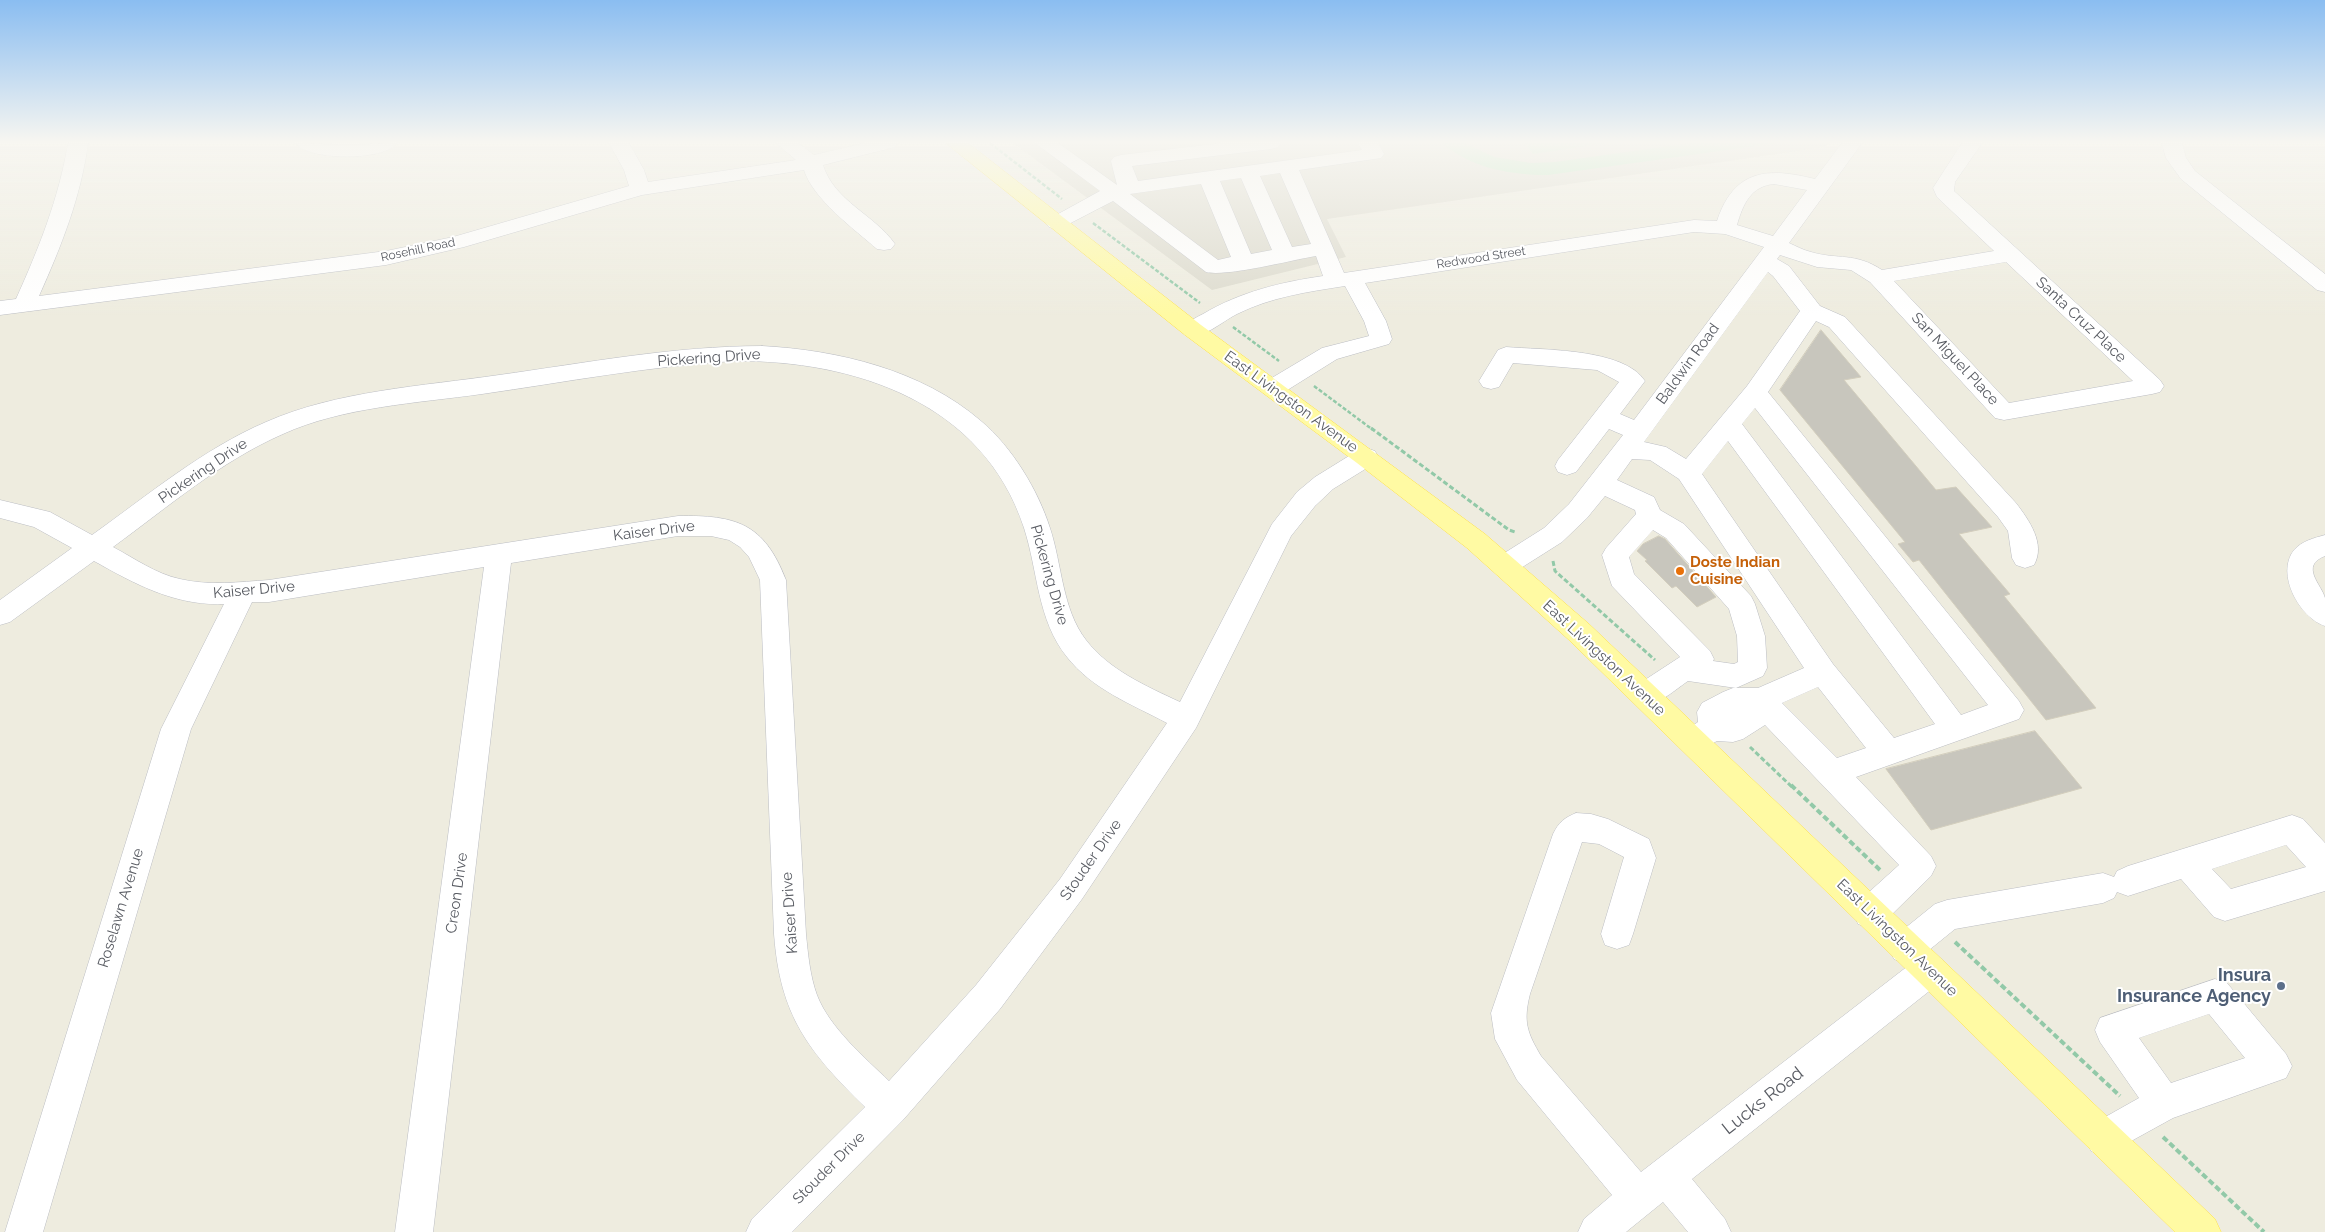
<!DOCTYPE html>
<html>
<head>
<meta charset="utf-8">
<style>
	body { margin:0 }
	canvas { display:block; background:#eeecdf }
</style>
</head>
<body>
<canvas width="2325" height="1232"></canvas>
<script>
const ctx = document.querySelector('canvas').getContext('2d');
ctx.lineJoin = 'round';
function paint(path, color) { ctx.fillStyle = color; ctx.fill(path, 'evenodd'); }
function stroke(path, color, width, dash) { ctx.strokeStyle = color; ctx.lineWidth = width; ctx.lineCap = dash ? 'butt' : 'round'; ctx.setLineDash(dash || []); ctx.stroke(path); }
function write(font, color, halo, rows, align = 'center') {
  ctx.font = font + ' Raleway,sans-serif'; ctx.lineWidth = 4; ctx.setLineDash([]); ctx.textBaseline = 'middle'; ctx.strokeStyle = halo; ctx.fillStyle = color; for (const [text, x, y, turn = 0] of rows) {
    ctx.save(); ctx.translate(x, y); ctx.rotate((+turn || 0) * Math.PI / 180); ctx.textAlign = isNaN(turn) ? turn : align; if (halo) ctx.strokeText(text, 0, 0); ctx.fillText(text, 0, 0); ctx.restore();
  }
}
const education = new Path2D(`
	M 1013,143 L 1829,143 L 1825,147 L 1327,219 L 1346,257 L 1212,290 Z`);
const green = new Path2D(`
	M 1442,143 L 1465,143 L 1494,157 L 1531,163 L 1555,162 L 1690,143 L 1777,143 L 1548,175 C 1510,175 1471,168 1442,143 Z
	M 1525,143 L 1607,143 L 1533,154 Z`);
const building = new Path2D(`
	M 1821,330 L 1861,377 L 1844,380 L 1936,490 L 1956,487 L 1992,527 L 1959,534 L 2010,594 L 2004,596 L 2096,708 L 2046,720 L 1919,560 L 1913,562 L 1898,544 L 1905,542 L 1780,390 Z
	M 1659,536 L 1665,539 L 1716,597 L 1697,607 L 1676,586 L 1672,588 L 1645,561 L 1647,560 L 1637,551 L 1643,544 Z
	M 2035,731 L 2082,788 L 1931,830 L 1886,769 Z`);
const pathFar2 = new Path2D(`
	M 990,143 L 1062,199
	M 1093,223 L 1200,303
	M 1233,327 L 1279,361
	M 1314,386 L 1373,430`);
const pathFar1 = new Path2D(`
	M 1371,428 L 1509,530 L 1515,532
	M 1553,561 L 1555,571 L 1655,660
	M 1750,747 L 1792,787`);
const path = new Path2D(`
	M 1791,785 L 1880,870
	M 1955,942 L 2120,1096
	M 2163,1137 L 2264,1232`);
const minor = new Path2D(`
	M 68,143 L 88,143 C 81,197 61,247 39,296 L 386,251 L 453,237 L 629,186 L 624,170 L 609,143 L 629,143 L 644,170 L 648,182 L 796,160 L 776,143 L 798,143 L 814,155 L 865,143 L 898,143 L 895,147 L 823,165 C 834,201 875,215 895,244 L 891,249 L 884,250 L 877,249 C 854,229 813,199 804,170 L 642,195 L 464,247 L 386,265 L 0,315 L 0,301 L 16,299 C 39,248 59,198 68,143 Z
	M 295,143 L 346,145 L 397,143 C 385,161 308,161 295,143 Z
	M 1035,143 L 1058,143 L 1117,185 L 1111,161 L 1114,157 L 1121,155 L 1223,143 L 1281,143 L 1278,147 L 1271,149 L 1132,166 L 1138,181 L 1362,150 L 1358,143 L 1378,143 L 1384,154 L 1381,158 L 1299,170 L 1344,273 L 1694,220 L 1717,221 C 1734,169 1768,167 1815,179 L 1842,143 L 1862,143 L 1789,243 C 1796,246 1803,250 1811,252 C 1838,260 1855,252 1882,270 L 1994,251 L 1937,197 L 1933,188 L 1962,143 L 1982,143 L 1955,182 L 1954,191 L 2160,380 L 2164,386 L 2160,392 L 2152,394 L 2004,420 L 1995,418 L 1870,282 L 1851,270 L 1817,267 L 1780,255 L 1777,259 L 1789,266 L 1820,306 L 1845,317 L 2016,503 C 2029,520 2046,544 2034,565 L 2025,568 L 2016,565 L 2012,558 L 2008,531 L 1998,517 L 1829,327 L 1816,321 L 1768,392 L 2019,701 L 2024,710 L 2019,719 L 1856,777 L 1931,856 L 1936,866 L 1931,876 L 1882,924 L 1870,928 L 1858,924 L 1854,913 L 1858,902 L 1899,865 L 1765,725 L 1743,739 L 1733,742 L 1717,741 L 1698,751 L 1688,747 L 1683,738 L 1688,729 L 1698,722 L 1697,712 L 1702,703 L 1723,692 L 1733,688 L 1758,688 L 1804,668 L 1679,479 L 1650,460 L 1632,459 L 1617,480 L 1654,497 L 1660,510 L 1684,524 L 1751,596 L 1755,604 L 1765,636 L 1767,668 L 1763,676 L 1736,688 L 1688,681 C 1672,692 1654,710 1634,703 L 1630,695 L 1634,687 L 1680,657 L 1612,586 L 1602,555 L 1606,548 L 1636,514 L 1635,510 L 1605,496 L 1587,518 L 1562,542 L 1513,573 L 1504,576 L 1495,573 L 1491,566 L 1495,559 L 1544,528 L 1569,504 L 1623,435 L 1609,429 L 1576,472 L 1567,475 L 1558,472 L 1555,466 L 1558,460 L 1619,382 L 1597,370 L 1513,363 L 1499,387 L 1491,389 L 1483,387 L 1479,381 L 1498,350 L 1506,347 C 1542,350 1624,348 1645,381 L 1620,414 L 1634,420 L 1764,247 L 1725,234 L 1694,232 L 1365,283 L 1386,321 L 1392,339 L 1389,344 L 1337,359 L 1281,394 L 1273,396 L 1265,394 L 1261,388 L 1265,382 L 1322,348 L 1369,336 L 1364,321 L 1345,286 C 1307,292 1271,297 1237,314 C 1221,322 1203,340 1185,335 L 1182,330 C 1187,322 1195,318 1203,314 C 1240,292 1281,282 1323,276 L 1316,256 C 1292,260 1226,277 1206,272 L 1113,201 L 1063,227 L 1056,229 L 1049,227 L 1046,223 L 1049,219 L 1100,191 ZM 1280,173 L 1311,244 L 1292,247 L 1260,176 ZM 1241,178 L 1272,250 L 1251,254 L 1220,181 ZM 1201,184 L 1231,257 L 1218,260 L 1130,194 ZM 1774,184 L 1807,190 L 1773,236 L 1737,225 C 1743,204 1751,186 1774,184 ZM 2006,262 L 2133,381 L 2009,403 L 1894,281 ZM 1768,272 L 1773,276 L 1800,311 L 1747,386 L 1686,459 L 1666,447 L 1644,442 ZM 1755,408 L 1988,705 L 1961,715 L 1742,424 ZM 1728,441 L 1935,724 L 1894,738 L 1833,664 L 1702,474 ZM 1653,530 L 1666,538 L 1729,609 L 1737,636 L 1738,662 L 1734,664 L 1713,661 L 1714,659 L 1710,651 L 1634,574 L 1629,557 ZM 1818,687 L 1866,748 L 1837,758 L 1782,703 Z
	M 2162,143 L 2182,143 L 2186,158 L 2195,171 L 2325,274 L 2325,292 L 2317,290 L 2181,179 L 2166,158 Z
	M 762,346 C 838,350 922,370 981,421 C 1012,447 1038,490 1050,528 C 1062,564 1062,609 1086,640 C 1109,670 1146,686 1180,702 L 1272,524 L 1297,492 L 1315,477 L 1357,451 L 1366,448 L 1375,451 L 1378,457 L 1375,463 L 1333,489 L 1315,506 L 1291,536 L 1196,728 L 1082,899 L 1000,1009 L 903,1120 L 792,1232 L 746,1232 L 752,1219 L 865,1107 C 808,1051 780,1016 774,934 L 760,580 L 749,557 L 740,547 L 729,540 L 711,536 L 678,536 L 511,563 L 433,1232 L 395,1232 L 484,567 L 269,602 L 252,602 L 191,729 L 43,1232 L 5,1232 L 161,729 L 224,604 C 175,606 135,584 94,561 L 10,622 L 0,625 L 0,600 L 72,548 L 34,527 L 0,518 L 0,500 L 50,512 L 92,535 C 148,495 203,449 266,422 C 336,391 423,386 499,375 C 586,363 674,346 762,346 ZM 734,361 C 854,360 983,402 1024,528 C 1038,571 1037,620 1067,657 C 1092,689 1131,704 1167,723 L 1060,879 L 976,985 L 889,1081 C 865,1058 829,1027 817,995 C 810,976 808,954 806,934 L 786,580 C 764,523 736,515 678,516 L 269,580 C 239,582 209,586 180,579 C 156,574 134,558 113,547 C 168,507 221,461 283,434 C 342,407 418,403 482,394 C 566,382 649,366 734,361 Z
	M 2325,535 L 2325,556 C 2299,566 2322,585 2325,598 C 2325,607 2325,617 2325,626 C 2300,618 2275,574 2294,550 C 2302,541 2314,538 2325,535 Z
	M 1576,813 L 1591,814 L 1608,819 L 1649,839 L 1656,858 L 1633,934 L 1629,945 L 1617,949 L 1605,945 L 1601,934 L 1624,857 L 1599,844 L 1582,842 L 1530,994 C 1523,1022 1527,1032 1541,1056 L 1641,1172 L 1917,959 L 1906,964 L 1894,959 L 1889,948 L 1894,937 L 1935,904 L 1947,900 L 2103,873 L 2114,877 L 2117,871 L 2128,866 L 2292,815 L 2303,819 L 2325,843 L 2325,891 L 2225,921 L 2214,917 L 2181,879 L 2128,896 L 2117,892 L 2114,898 L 2103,903 L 1955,929 L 1918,959 L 1930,954 L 1942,959 L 1947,970 L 1942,981 L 1692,1179 L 1725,1219 L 1731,1232 L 1688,1232 L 1663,1202 L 1626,1232 L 1578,1232 L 1584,1219 L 1612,1195 L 1517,1080 L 1495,1039 L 1491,1013 L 1553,834 C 1559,822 1564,818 1576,813 ZM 2286,845 L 2306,867 L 2231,889 L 2212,869 Z
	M 2215,979 L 2227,983 L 2286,1054 L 2292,1066 L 2286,1078 L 2173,1118 L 2104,1156 L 2091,1151 L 2086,1138 L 2091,1125 L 2139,1098 L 2100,1042 L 2095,1030 L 2100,1018 ZM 2209,1014 L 2245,1058 L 2171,1083 L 2139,1038 Z`);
const major = new Path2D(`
	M 946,143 L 968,143 L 1201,325 L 1485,534 L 1589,624 L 2215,1219 L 2221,1232 L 2175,1232 L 1569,640 L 1467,548 L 1357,463 L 1185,335 Z`);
const markers = [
	[1680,571,5,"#e8710a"],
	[2281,986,5,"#5c6f8a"]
];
const farStreetnames = [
	["Rosehill Road",418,250,-12],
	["Redwood Street",1481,258,-9]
];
const streetNames = [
	["Santa Cruz Place",2081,320,43],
	["Pickering Drive",709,358,-4],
	["San Miguel Place",1955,359,47],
	["Baldwin Road",1688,364,-54],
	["East Livingston Avenue",1291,402,36],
	["Pickering Drive",203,471,-34],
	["Kaiser Drive",654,531,-7],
	["Pickering Drive",1049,575,74],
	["Kaiser Drive",254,590,-5],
	["East Livingston Avenue",1604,658,43],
	["Stouder Drive",1091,860,-55],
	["Creon Drive",457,893,-82],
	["Roselawn Avenue",121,908,-73],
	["Kaiser Drive",790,913,-94],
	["East Livingston Avenue",1897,938,44],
	["Stouder Drive",829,1168,-45]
];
const foodNames = [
	["Doste Indian",1690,562],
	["Cuisine",1690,579]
];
const nearServicenames = [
	["Insura",2271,976],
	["Insurance Agency",2271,997]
];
const nearStreetnames = [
	["Lucks Road",1763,1101,-38]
];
paint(education, '#dddbce');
paint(green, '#b9e8be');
paint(building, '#c8c6bd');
stroke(building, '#d3cebd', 1);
stroke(minor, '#bbbdc3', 1);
stroke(major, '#ffe047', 1);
stroke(pathFar2, '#92c9a8', 2.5, [4, 2]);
stroke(pathFar1, '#92c9a8', 3, [5, 2.5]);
stroke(path, '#92c9a8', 4, [6, 3]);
paint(minor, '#fff');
paint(major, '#fffaa3');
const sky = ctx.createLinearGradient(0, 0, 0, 315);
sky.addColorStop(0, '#8abdf1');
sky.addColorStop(0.45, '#f7f6f1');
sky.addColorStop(1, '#f7f6f100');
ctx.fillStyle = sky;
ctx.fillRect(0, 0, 2325, 315);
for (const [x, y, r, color] of markers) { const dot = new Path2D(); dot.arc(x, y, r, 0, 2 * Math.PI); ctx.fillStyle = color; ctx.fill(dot); stroke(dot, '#fff', 2); }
write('12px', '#595c63', '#fff', farStreetnames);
write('15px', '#595c63', '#fff', streetNames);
write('bold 15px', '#c56008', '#fff', foodNames, 'left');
write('bold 18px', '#4e5e75', '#fff', nearServicenames, 'right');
write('18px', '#595c63', '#fff', nearStreetnames);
</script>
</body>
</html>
